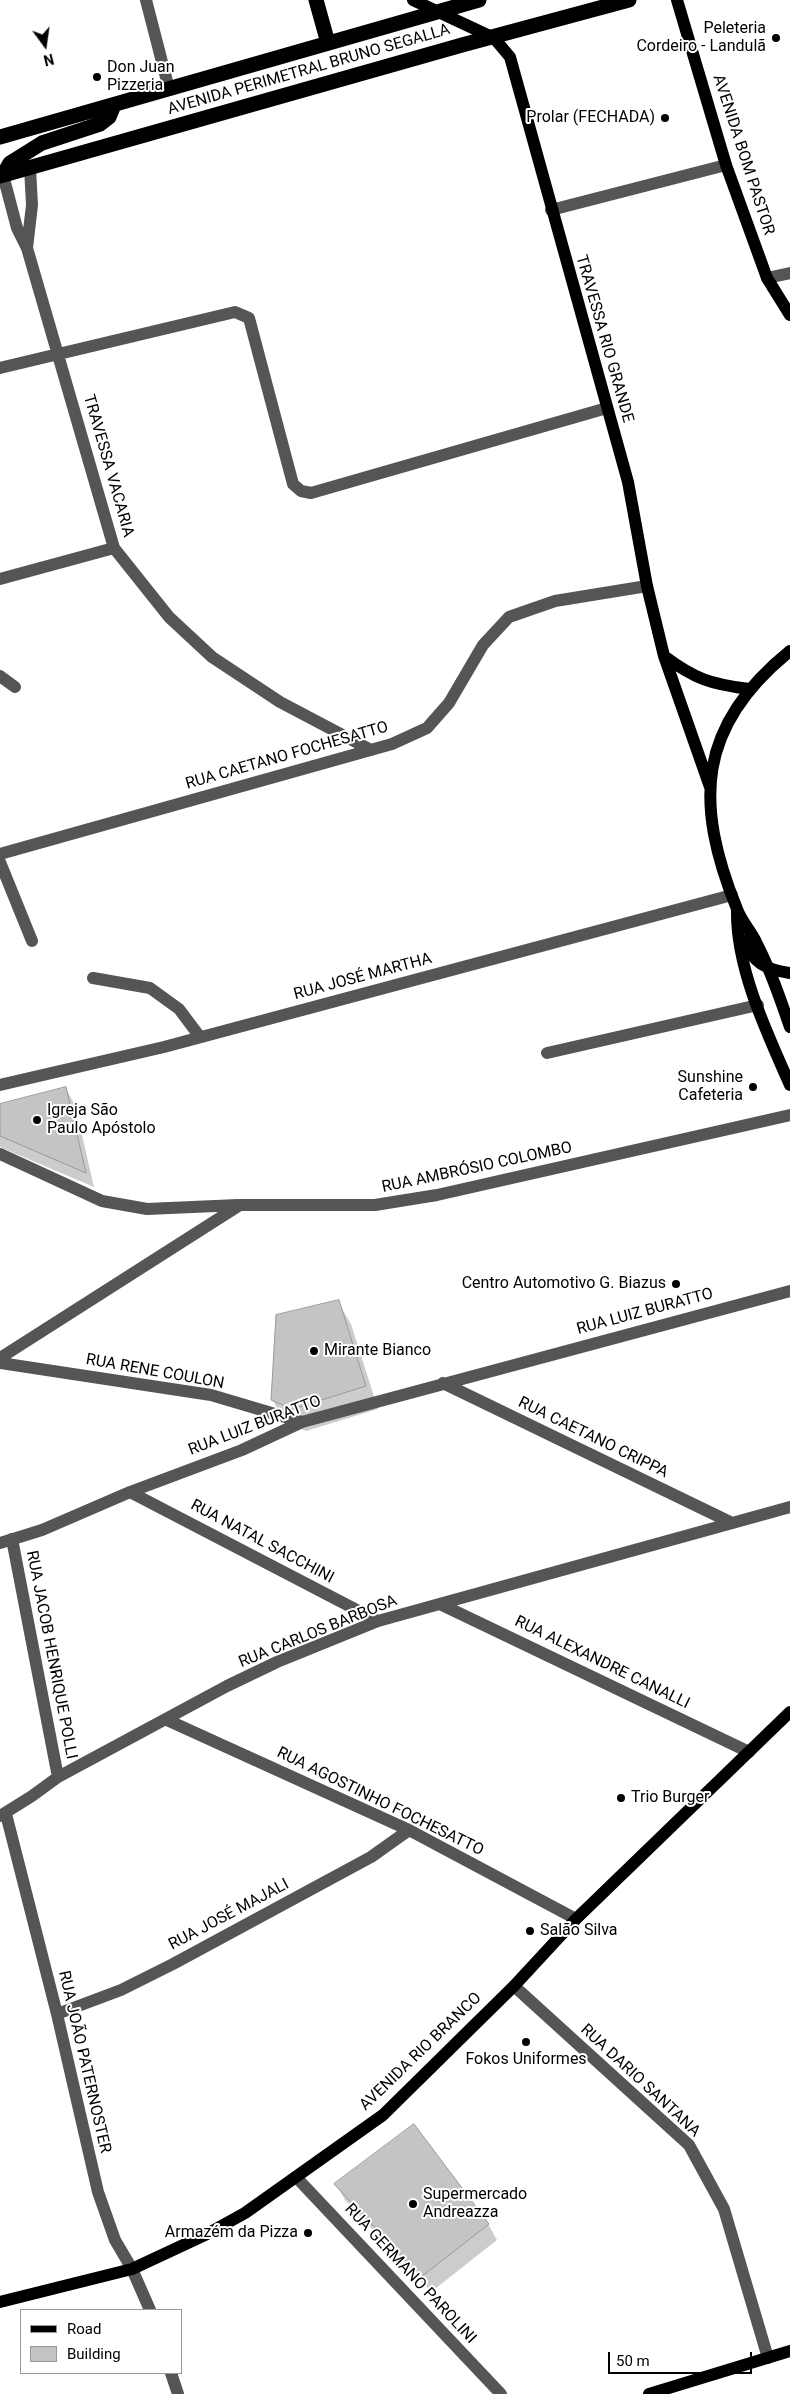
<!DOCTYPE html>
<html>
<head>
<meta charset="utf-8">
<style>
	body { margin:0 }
	#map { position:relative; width:790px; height:2394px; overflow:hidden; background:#fff; font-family:Roboto,sans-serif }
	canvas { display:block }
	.legend { position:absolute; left:20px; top:2309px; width:162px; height:65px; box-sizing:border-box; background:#fff; border:1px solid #999; margin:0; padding:6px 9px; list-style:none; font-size:15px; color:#000 }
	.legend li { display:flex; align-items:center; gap:10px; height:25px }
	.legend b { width:25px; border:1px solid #999 }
	.north { position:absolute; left:20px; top:20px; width:50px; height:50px; -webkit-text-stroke:4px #fff; paint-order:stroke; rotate:166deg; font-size:14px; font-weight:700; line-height:20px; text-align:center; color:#000 }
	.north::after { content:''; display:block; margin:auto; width:18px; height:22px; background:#000; clip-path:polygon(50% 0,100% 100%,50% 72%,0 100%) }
	.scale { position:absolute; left:608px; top:2352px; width:144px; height:22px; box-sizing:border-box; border:2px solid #000; border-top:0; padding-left:6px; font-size:15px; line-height:18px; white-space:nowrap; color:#000; -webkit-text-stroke:4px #fff; paint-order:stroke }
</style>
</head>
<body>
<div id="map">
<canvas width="790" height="2394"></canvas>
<ul class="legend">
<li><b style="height:6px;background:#000"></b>Road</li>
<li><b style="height:14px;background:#c4c4c4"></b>Building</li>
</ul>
<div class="north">N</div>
<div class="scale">50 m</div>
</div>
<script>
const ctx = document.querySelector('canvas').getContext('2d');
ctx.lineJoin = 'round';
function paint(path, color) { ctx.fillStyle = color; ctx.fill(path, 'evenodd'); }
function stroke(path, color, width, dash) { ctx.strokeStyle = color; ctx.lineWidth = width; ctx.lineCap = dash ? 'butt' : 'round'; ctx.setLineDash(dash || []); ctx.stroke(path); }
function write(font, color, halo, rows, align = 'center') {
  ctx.font = font + ' Roboto,sans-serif'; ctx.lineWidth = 4; ctx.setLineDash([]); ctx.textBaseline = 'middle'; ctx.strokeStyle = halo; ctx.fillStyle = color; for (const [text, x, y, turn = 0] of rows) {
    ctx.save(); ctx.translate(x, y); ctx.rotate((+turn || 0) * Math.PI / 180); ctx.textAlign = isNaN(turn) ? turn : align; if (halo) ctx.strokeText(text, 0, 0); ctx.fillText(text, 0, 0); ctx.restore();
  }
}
const shadow = new Path2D(`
	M 66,1089 L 75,1105 L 94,1187 L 0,1147 L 0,1105 Z
	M 338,1302 L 351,1324 L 378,1409 L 306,1431 L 285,1422 L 272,1399 Z
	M 336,2184 L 488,2224 L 497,2240 L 431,2292 L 345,2200 Z`);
const building = new Path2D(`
	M 66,1087 L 86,1173 L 0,1136 L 0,1104 Z
	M 339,1300 L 366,1386 L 293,1409 L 271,1400 L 276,1315 Z
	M 414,2124 L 489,2224 L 421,2277 L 334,2184 Z`);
const minor = new Path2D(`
	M 146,0 L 169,89
	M 3,175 L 17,228 L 27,248 L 114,548 L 169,617 L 212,657 L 280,702 L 371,750
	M 551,210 L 726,165
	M 27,248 L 32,205 L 30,168
	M 767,278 L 790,273
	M 0,368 L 235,312 L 249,318 L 293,484 L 301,491 L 311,493 L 607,408
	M 0,579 L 114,548
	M 0,676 L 15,687
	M 0,854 L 392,744 L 427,728 L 449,703 L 483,645 L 509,617 L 555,601 L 647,586
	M 0,862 L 32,941
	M 93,978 L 150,988 L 179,1009 L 200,1037
	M 547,1053 L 758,1005
	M 0,1085 L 164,1047 L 732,895
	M 0,1154 L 102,1201 L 147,1209 L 238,1205
	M 0,1358 L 240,1205 L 375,1205 L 437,1195 L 790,1115
	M 0,1363 L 211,1395 L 302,1422
	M 443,1383 L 730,1522
	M 130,1492 L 378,1621
	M 12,1539 L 58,1777
	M 0,1543 L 42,1530 L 130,1492 L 242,1450 L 302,1422 L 790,1291
	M 440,1604 L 749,1752
	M 167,1720 L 409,1830 L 576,1919
	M 6,1814 L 57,2014 L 98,2192 L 115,2240 L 132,2269 L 150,2310
	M 0,1816 L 32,1796 L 58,1777 L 227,1686 L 277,1662 L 378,1621 L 790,1507
	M 514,1986 L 689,2145 L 724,2209 L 768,2358
	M 57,2014 L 121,1990 L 173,1964 L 371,1857 L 409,1830
	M 296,2177 L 501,2394
	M 171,2373 L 178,2394`);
const major = new Path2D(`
	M 413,0 L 494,38 L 510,57 L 628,482 L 647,586 L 664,656 L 710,787
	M 677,0 L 726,165 L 767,278 L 790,315
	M 790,651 C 697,726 694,803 737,909 C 741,921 751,931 756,942 C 770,969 780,998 790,1027
	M 664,656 C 695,679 710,684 749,689
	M 737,911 C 736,968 767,1033 790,1085
	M 742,940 C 755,963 763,969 790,973
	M 0,2302 L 132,2269 L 207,2234 L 245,2213 L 383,2115 L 514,1986 L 576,1919 L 790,1712
	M 649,2394 L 790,2351`);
const highway = new Path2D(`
	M 316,0 L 328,43
	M 0,137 L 479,0
	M 3,175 L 10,163 L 42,143 L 100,124 L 109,117 L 114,105
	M 0,176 L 462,45 L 629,0`);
const markers = [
	[776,38,5,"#000"],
	[97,77,5,"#000"],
	[665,118,5,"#000"],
	[753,1087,5,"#000"],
	[37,1120,5,"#000"],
	[676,1284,5,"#000"],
	[314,1351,5,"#000"],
	[621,1798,5,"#000"],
	[530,1931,5,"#000"],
	[526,2042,5,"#000"],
	[413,2204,5,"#000"],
	[308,2233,5,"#000"]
];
const poiNames = [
	["Peleteria",766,29,"right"],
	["Cordeiro - Landulã",766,47,"right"],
	["Don Juan",107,68],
	["Pizzeria",107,86],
	["Prolar (FECHADA)",655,118,"right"],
	["Sunshine",743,1078,"right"],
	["Cafeteria",743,1096,"right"],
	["Igreja São",47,1111],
	["Paulo Apóstolo",47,1129],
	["Centro Automotivo G. Biazus",666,1284,"right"],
	["Mirante Bianco",324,1351],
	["Trio Burger",631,1798],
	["Salão Silva",540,1931],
	["Fokos Uniformes",526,2060,"center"],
	["Supermercado",423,2195],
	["Andreazza",423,2213],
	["Armazém da Pizza",298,2233,"right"]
];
const streetNames = [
	["AVENIDA PERIMETRAL BRUNO SEGALLA",309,70,-16],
	["AVENIDA BOM PASTOR",743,155,72],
	["TRAVESSA RIO GRANDE",604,339,74],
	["TRAVESSA VACARIA",108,466,74],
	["RUA CAETANO FOCHESATTO",287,756,-16],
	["RUA JOSÉ MARTHA",363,977,-15],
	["RUA AMBRÓSIO COLOMBO",477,1168,-12],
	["RUA LUIZ BURATTO",645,1312,-15],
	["RUA RENE COULON",155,1372,10],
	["RUA LUIZ BURATTO",255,1426,-21],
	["RUA CAETANO CRIPPA",593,1438,26],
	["RUA NATAL SACCHINI",262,1542,28],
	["RUA CARLOS BARBOSA",318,1632,-22],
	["RUA JACOB HENRIQUE POLLI",51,1655,79],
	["RUA ALEXANDRE CANALLI",602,1663,26],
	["RUA AGOSTINHO FOCHESATTO",380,1802,26],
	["RUA JOSÉ MAJALI",229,1915,-28],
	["AVENIDA RIO BRANCO",421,2052,-44],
	["RUA JOÃO PATERNOSTER",84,2062,77],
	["RUA DARIO SANTANA",640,2081,43],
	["RUA GERMANO PAROLINI",410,2274,47]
];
paint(shadow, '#0003');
paint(building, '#c4c4c4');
stroke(building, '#999', 1);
stroke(minor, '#555', 12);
stroke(major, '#000', 12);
stroke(highway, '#000', 15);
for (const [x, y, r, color] of markers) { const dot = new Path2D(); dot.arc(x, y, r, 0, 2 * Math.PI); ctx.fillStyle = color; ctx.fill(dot); stroke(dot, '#fff', 2); }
write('16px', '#000', '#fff', poiNames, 'left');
write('16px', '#000', '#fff', streetNames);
</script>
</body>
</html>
